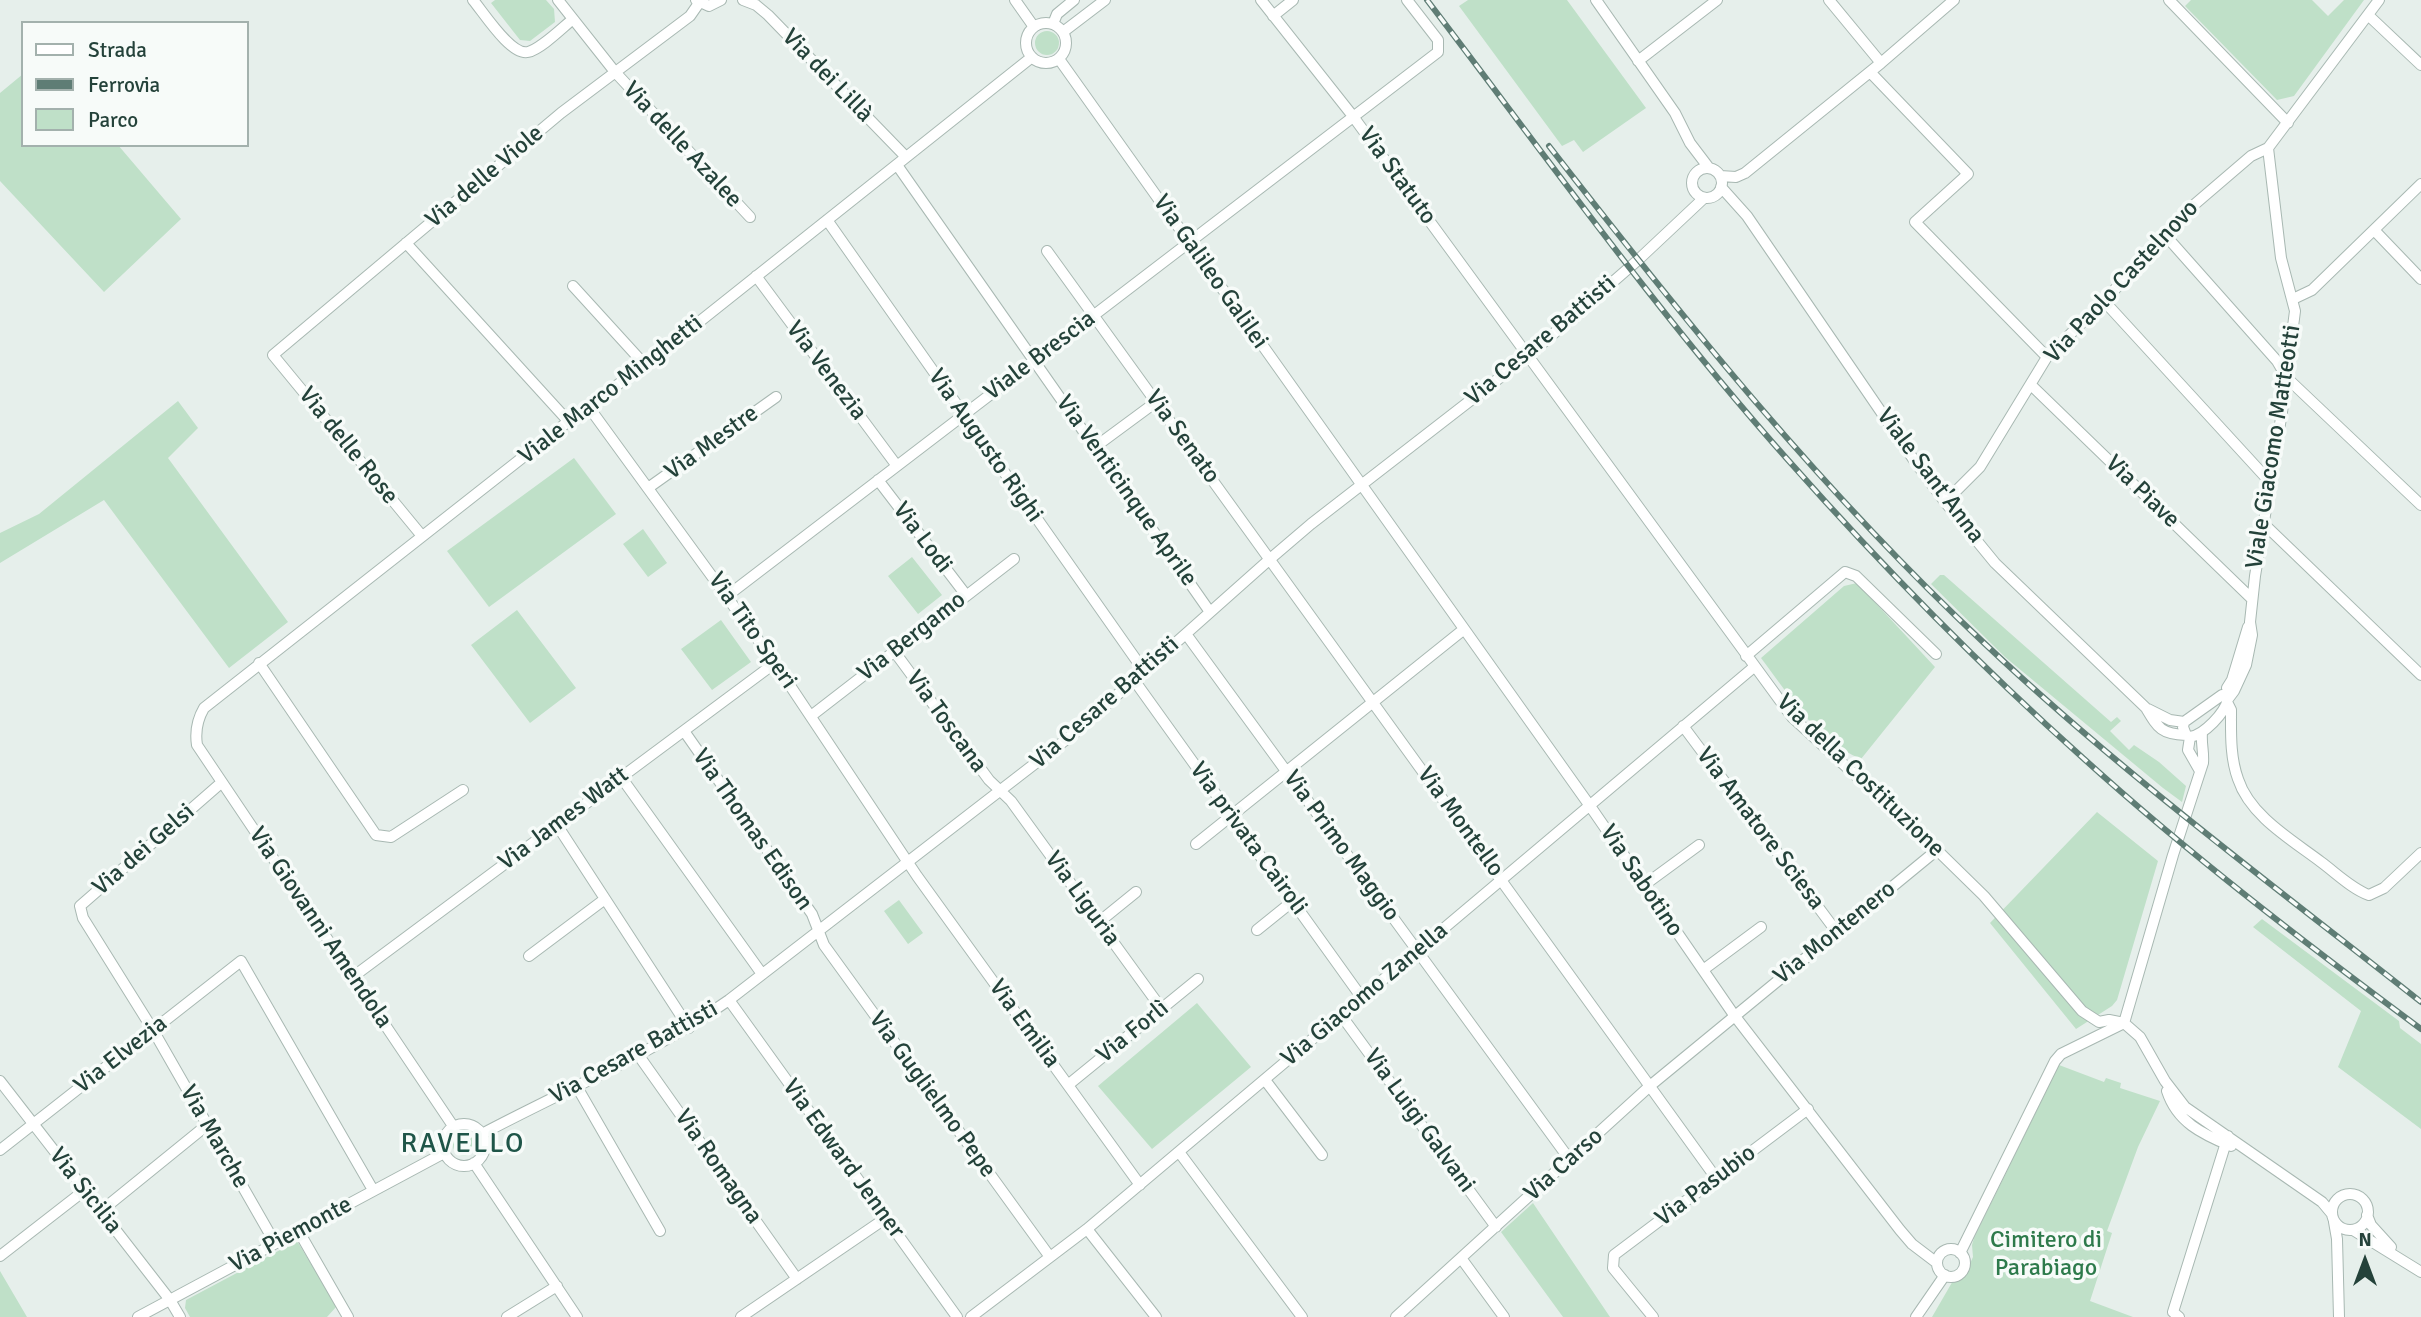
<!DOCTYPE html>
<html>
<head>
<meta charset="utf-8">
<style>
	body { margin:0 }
	#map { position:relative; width:2421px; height:1317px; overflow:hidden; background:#e6efeb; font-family:Signika,sans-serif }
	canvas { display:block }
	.legend { position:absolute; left:21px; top:21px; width:228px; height:126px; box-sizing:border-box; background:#f7fbf9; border:2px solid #a3b1ad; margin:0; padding:9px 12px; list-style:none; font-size:21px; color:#24423a }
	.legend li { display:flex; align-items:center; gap:14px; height:35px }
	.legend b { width:35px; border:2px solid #a3b1ad }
	.north { position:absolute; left:2330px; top:1226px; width:70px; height:70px; -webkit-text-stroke:5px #f7fbf9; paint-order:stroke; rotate:0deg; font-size:19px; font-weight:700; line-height:28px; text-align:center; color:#24423a }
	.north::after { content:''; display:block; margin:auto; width:24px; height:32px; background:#24423a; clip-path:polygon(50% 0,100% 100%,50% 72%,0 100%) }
</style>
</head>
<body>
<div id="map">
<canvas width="2421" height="1317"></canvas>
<ul class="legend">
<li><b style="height:9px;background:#fff"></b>Strada</li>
<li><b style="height:9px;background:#5f7d75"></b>Ferrovia</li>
<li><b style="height:19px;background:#bfe0c8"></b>Parco</li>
</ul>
<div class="north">N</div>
</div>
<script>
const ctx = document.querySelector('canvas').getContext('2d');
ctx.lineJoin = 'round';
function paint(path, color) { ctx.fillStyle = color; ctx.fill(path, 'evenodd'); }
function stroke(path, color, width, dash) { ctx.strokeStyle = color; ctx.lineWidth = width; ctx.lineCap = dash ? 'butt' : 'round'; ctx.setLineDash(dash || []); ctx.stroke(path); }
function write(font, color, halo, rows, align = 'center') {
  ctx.font = font + ' Signika,sans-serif'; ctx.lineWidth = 7; ctx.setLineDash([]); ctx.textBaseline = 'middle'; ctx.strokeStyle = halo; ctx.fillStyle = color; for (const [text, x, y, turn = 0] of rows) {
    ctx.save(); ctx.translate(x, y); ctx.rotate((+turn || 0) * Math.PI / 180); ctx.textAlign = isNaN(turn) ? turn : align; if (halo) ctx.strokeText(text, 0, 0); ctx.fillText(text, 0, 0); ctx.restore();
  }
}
const green = new Path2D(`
	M 495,0 L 546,0 L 554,9 L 555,22 L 530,41 L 520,40 L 491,3 Z
	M 1468,0 L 1567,0 L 1646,108 L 1583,152 L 1574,140 L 1562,146 L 1459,6 Z
	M 2191,0 L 2312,0 L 2328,16 L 2344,0 L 2364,0 L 2294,96 L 2277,100 L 2185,6 Z
	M1035 43a12 12 0 1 1 24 0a12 12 0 1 1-24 0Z
	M 23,74 L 23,145 L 118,145 L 181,219 L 104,292 L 0,181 L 0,93 Z
	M 178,401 L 198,428 L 168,458 L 288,622 L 229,668 L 104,500 L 0,563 L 0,533 L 39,514 Z
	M 574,458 L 616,514 L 489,607 L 447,551 Z
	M 643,529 L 667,563 L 648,577 L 623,544 Z
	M 912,557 L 942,595 L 918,614 L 888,576 Z
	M 1940,575 L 1944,575 L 2111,722 L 2117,717 L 2121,721 L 2110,731 L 2129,750 L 2134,745 L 2159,762 L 2186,786 L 2182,802 L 2163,788 L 2005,657 L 1931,584 Z
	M 1857,583 L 1935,667 L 1861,759 C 1817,741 1789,695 1761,658 L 1844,586 Z
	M 517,610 L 576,688 L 530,723 L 471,645 Z
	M 721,620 L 751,662 L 712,690 L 681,649 Z
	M 2097,812 L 2158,861 L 2117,1000 L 2112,1006 L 2076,1029 L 1990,923 Z
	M 899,900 L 923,933 L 908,944 L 884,911 Z
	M 2262,919 L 2399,1021 L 2400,1028 L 2421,1044 L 2421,1129 L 2338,1067 L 2361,1011 L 2253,927 Z
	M 1197,1003 L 1251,1067 L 1152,1149 L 1098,1086 Z
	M 2059,1065 L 2104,1082 L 2106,1078 L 2121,1083 L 2120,1088 L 2160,1101 L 2138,1147 L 2107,1231 L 2112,1233 L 2090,1301 L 2133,1317 L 1932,1317 L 1954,1279 L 1966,1272 L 1973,1257 L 1972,1245 L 1974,1238 Z
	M453 1145a11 11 0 1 1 22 0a11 11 0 1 1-22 0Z
	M 1533,1203 L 1610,1317 L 1563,1317 L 1501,1232 Z
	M 297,1241 L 337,1306 L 327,1317 L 190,1317 L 185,1308 L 186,1300 Z
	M 0,1271 L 27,1317 L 0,1317 Z`);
const minor = new Path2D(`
	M 473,0 C 484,13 511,56 528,52 C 541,49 562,28 573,19
	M 558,0 L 615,72 L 750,217
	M 696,0 L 709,6 L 721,0
	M 743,0 L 756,5 L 768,15 L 906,157
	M 1015,0 L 1034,27
	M 1261,0 L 1352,115 L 1792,717 L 1937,850 L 1984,896 L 2082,1011 L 2099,1022 L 2109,1020 L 2124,1023 L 2140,1037 L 2165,1081 L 2185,1107 L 2322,1202 L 2332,1214
	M 1596,0 L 1675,113 L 1690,143 L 1709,168
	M 1829,0 L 1881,63
	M 2169,0 L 2288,123
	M 2368,15 L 2421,65
	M 1273,16 L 1293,0
	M1026 43a20 20 0 1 1 40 0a20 20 0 1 1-40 0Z
	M 1053,24 L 1057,14 L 1074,0
	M 1063,32 L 1105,0
	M 1059,59 L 1590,806 L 1734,1015 L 1900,1230 L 1912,1244 L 1937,1263
	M 1638,61 L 1717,0
	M 1870,72 L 1968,174 L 1915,222 L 2047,357
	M 897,165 L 1210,612
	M1692 183a15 15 0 1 1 30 0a15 15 0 1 1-30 0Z
	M 1720,176 L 1736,177 L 1745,173 L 1881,63 L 1954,0
	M 1721,187 L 1747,216 L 1916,463 L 1945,502 L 1995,563 L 2146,708 C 2158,728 2161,734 2186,735
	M 827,220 L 1144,671
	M 2374,230 L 2421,279
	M 2166,236 L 2277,361 L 2287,378 L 2421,505
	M 406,243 L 569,422
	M 1047,251 L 1716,1178
	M 756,276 L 897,466
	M 573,286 L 645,365
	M 2293,299 L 2312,290 L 2421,184
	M 2104,301 L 2270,482
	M 2031,385 L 2252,599
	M 588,406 L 775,663 L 917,876 L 1140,1185
	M 1095,447 L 1156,402
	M 878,480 L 966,595
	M 648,488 L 776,397
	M 1945,502 L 1980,467 L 2047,357 L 2104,301 L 2195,204 L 2251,156 L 2268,148 L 2379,0
	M 2264,524 L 2421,675
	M 422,536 L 273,355 L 561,113 L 690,16 L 699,3
	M 727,596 L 1438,52 L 1438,40 L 1407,0
	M 1186,634 L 1570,1160
	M 894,651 L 989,780 L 1011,801 L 1161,1008
	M 1746,656 L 1845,572 L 1856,576 L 1936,654
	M 259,663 L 376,835 L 391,837 L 463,790
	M 1134,680 L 1362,998
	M 2227,688 L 2232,680 L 2248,627
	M 2222,695 L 2228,699 C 2225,713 2204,735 2190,737 L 2186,735 L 2183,727 L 2184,722 Z
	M 2228,699 L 2234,691 L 2246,665 L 2252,635 L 2250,622 L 2255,576 L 2282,412 L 2295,311 L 2281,258 L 2268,148
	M 2228,704 L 2231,710 C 2231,733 2230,757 2238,779 C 2250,816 2292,840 2321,862 C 2336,873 2352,889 2369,895 L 2384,888 L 2421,853
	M 2148,709 L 2170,720 L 2184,722
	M 811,716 L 1014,559
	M 1683,726 L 1836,931
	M 684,731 L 812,914 L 824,945 L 1050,1257
	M 2190,737 L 2188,750 L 2200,771
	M 621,777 L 762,974
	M 221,783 L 80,906 L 83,918 L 153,1030 L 275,1243
	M 557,825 L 689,1028
	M 1196,844 L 1463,630
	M 1643,886 L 1699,845
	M 1099,922 L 1136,892
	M 1257,930 L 1293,901
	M 529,956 L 605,899
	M 1703,970 L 1761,927
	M 354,976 L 775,663
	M 729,1000 L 957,1317
	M 1341,1015 L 1496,1227
	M 2124,1023 L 2173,855 L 2203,763 C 2204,752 2201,744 2202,733
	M 639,1056 L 797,1279
	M 1265,1080 L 1322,1155
	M 0,1081 L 170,1300 L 180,1317
	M 1068,1085 L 1198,979
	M 577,1087 L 660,1231
	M 2167,1091 C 2177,1122 2202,1134 2231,1146
	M443 1145a21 21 0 1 1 42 0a21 21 0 1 1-42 0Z
	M 453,1126 L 197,745 C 195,732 197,720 204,708 L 588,406 L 645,365 L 1032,57
	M 482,1134 C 565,1090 652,1054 729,1000 L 1072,735 L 1270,559 L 1311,524 L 1529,355 L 1638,260 L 1704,198
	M 0,1150 L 241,961 L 373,1190
	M 1179,1152 L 1302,1317
	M 474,1163 L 577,1317
	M2332 1212a18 18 0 1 1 36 0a18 18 0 1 1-36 0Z
	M 101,1211 L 207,1125
	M 2367,1215 L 2371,1225 L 2391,1247
	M 2334,1222 L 2337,1239 L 2339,1317
	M 1087,1229 L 1156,1317
	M 298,1230 L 348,1317
	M 2353,1230 L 2421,1272
	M1937 1263a14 14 0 1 1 28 0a14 14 0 1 1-28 0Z
	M 1960,1253 L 2055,1061 L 2061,1054 L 2124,1023
	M 0,1256 L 85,1190
	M 1461,1258 L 1504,1317
	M 138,1317 L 444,1153
	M 507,1317 L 557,1286
	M 741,1317 L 886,1218
	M 971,1317 L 1087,1229 L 1754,667
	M 1396,1317 L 1651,1085 L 1937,850
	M 1653,1317 L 1613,1268 L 1614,1255 L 1808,1109
	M 1916,1317 L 1945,1275
	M 2179,1317 L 2173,1312 L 2228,1136`);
const rail = new Path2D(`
	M 1427,0 C 1545,155 1658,314 1788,460 C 1881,565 1979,665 2083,758 C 2190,855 2305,943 2421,1029
	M 1549,146 C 1684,320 1822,491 1983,642 C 2120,772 2273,885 2421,1002`);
const streetNames = [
	["Via dei Lillà",827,76,46],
	["Via delle Azalee",682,145,47],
	["Via Statuto",1397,176,54],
	["Via delle Viole",485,177,-40],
	["Via Galileo Galilei",1210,272,55],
	["Via Paolo Castelnovo",2122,282,-47],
	["Via Cesare Battisti",1541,341,-40],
	["Viale Brescia",1040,356,-37],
	["Via Venezia",826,371,53],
	["Viale Marco Minghetti",611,390,-38],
	["Via Senato",1182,437,54],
	["Via Mestre",712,443,-36],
	["Via delle Rose",348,446,51],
	["Via Augusto Righi",985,446,55],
	["Viale Giacomo Matteotti",2274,447,-81],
	["Viale Sant'Anna",1930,476,53],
	["Via Venticinque Aprile",1126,491,55],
	["Via Piave",2142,492,44],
	["Via Lodi",922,538,53],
	["Via Tito Speri",752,631,55],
	["Via Bergamo",912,637,-38],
	["Via Cesare Battisti",1105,703,-41],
	["Via Toscana",946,722,54],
	["Via della Costituzione",1860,776,44],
	["Via James Watt",564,819,-37],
	["Via Montello",1460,822,54],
	["Via Amatore Sciesa",1760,829,53],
	["Via Thomas Edison",752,830,55],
	["Via privata Cairoli",1248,839,54],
	["Via Primo Maggio",1341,846,54],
	["Via dei Gelsi",144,850,-41],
	["Via Sabotino",1641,881,56],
	["Via Liguria",1082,899,54],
	["Via Giovanni Amendola",320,928,56],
	["Via Montenero",1835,933,-39],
	["Via Giacomo Zanella",1365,995,-40],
	["Via Emilia",1024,1024,54],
	["Via Forlì",1133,1032,-39],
	["Via Cesare Battisti",634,1053,-29],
	["Via Elvezia",121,1055,-38],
	["Via Guglielmo Pepe",932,1095,54],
	["Via Luigi Galvani",1419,1121,54],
	["Via Marche",214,1137,60],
	["Via Edward Jenner",843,1159,54],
	["Via Carso",1564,1165,-42],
	["Via Romagna",718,1167,55],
	["Via Pasubio",1706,1186,-37],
	["Via Sicilia",85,1191,52],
	["Via Piemonte",291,1235,-28]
];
const parkNames = [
	["Cimitero di",2046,1241],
	["Parabiago",2046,1269]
];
const quarterNames = [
	["RAVELLO",463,1145]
];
paint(green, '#bfe0c8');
stroke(minor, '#a8b8b2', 12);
stroke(minor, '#fff', 10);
stroke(rail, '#5f7d75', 6);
stroke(rail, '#f7fbf9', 3.5, [10]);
write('24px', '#24423a', '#f7fbf9', streetNames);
write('24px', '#2d7a4b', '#f7fbf9', parkNames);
ctx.letterSpacing = '2px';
write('28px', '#1f5548', '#f7fbf9', quarterNames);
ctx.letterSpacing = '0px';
</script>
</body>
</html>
